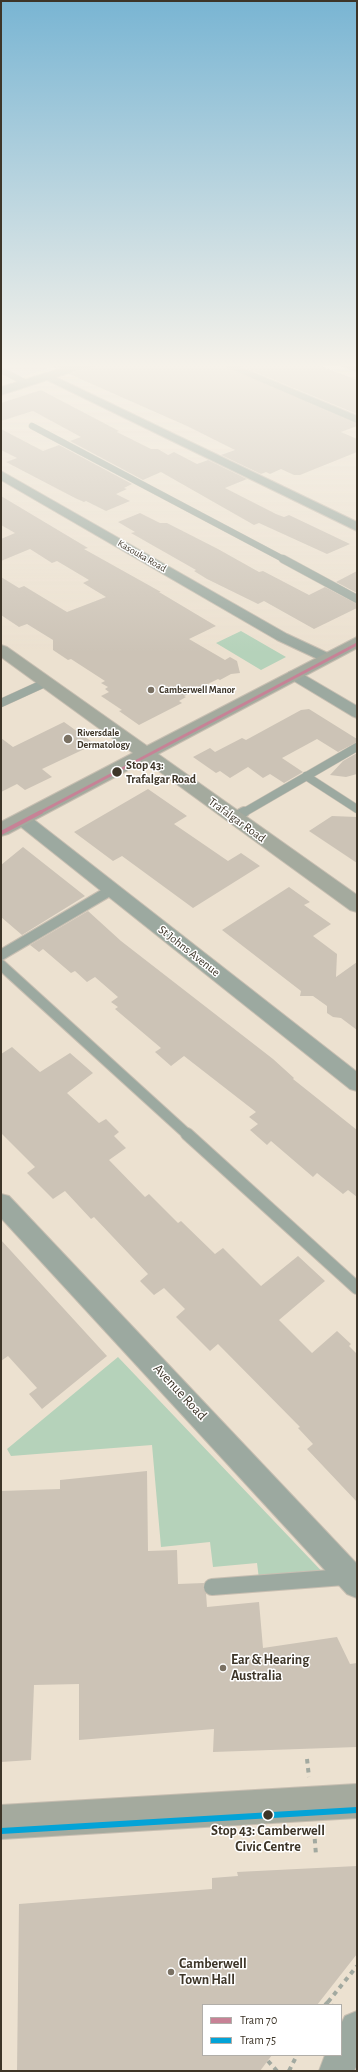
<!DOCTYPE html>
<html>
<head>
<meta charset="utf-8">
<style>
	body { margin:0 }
	#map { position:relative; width:358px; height:2072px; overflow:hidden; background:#ece1d0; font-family:"Alegreya Sans",sans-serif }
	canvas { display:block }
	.frame { position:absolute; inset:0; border:2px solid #3d3528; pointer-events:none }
	.legend { position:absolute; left:202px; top:2004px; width:140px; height:52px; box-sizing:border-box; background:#fff; border:1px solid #b1aea9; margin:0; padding:5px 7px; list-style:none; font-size:12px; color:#3d3528 }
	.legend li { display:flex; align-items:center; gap:8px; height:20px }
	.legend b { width:20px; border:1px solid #b1aea9 }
</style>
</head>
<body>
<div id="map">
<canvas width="358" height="2072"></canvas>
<div class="frame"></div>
<ul class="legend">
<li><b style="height:5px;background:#c78296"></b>Tram 70</li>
<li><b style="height:5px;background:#03a3d7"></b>Tram 75</li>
</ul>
</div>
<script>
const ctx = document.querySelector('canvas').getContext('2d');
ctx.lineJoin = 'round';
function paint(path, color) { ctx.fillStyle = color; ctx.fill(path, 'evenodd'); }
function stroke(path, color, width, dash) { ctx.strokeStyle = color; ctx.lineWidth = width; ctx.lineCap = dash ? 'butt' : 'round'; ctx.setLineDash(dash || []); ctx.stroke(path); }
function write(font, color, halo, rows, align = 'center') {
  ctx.font = font + ' "Alegreya Sans",sans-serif'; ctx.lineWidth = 3; ctx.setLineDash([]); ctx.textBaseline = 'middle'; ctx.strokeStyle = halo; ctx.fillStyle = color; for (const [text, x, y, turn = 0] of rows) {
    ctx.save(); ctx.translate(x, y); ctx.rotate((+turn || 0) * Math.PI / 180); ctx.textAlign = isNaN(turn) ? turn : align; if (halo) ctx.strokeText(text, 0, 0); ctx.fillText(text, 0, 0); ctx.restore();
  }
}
const commercial = new Path2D(`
	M 1,363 L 49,363 L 56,366 L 18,378 L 1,369 Z`);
const green = new Path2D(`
	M 241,631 L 286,657 L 261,670 L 216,643 Z
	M 118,1357 L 331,1581 L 260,1587 L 257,1563 L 213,1567 L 210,1542 L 161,1547 L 152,1445 L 11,1456 L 7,1449 Z`);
const building = new Path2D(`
	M 43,363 L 75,363 L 56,368 Z
	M 96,363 L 216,363 L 357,424 L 357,426 L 341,432 L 357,439 L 357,452 L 300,475 L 294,475 L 281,469 L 270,474 L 266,472 L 261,474 L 221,455 L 235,450 L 187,426 L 69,374 L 93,366 Z
	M 233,363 L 313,363 L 357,380 L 357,414 Z
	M 41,390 L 119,431 L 117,432 L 151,449 L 158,449 L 168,455 L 174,452 L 197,464 L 208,460 L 247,479 L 225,488 L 276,514 L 284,517 L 289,515 L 350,544 L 327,554 L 259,523 L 254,525 L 161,472 L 143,480 L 70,441 L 81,437 L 33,411 L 1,421 L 1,403 Z
	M 1,429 L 43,451 L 59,445 L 132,484 L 124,488 L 127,489 L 116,494 L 130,501 L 106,511 L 86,501 L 84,502 L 75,498 L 6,462 L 17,458 L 1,450 Z
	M 1,496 L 88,548 L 84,549 L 161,592 L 159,592 L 216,626 L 189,639 L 225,660 L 230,657 L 237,661 L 240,673 L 231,674 L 220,680 L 218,679 L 184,696 L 186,697 L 179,701 L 182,703 L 139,725 L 119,711 L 122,710 L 101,696 L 109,692 L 105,689 L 108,687 L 101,683 L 105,681 L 71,659 L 68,660 L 53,650 L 53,640 L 27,624 L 19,627 L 1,615 L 1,577 L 19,588 L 24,586 L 67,612 L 106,597 L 83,583 L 89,580 L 57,561 L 52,563 L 30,549 L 1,561 L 1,539 L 15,533 L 1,525 Z
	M 140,513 L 160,523 L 167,523 L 218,549 L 259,572 L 263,571 L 309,595 L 325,587 L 357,604 L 357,608 L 314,629 L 264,601 L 258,604 L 207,579 L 194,571 L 196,570 L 131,533 L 135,532 L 118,522 Z
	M 357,571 L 357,593 L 336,582 Z
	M 309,709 L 357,739 L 357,742 L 338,752 L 317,739 L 282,758 L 303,772 L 284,783 L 270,774 L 263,778 L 248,767 L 230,778 L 220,771 L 216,773 L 193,757 L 210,748 L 215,752 L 242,738 L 246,740 L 301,710 Z
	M 64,722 L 95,744 L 42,769 L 52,777 L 25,790 L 17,784 L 1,792 L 1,738 L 13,747 Z
	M 357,753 L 357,774 L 346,777 L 330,775 L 343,761 Z
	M 148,789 L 187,816 L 174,824 L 228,861 L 241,853 L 260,866 L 193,908 L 122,856 L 113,861 L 74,832 Z
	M 332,816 L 357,817 L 357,863 L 309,831 Z
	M 23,847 L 85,896 L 22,935 L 1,917 L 1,865 Z
	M 289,887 L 310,902 L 304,905 L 331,924 L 313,936 L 337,954 L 336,977 L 357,962 L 357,1030 L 341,1018 L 333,1017 L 327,1013 L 327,1006 L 313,996 L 300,996 L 301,991 L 222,930 Z
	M 88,911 L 121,941 L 273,1059 L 294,1078 L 293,1079 L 357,1130 L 357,1197 L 348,1190 L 343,1194 L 317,1173 L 313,1177 L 271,1141 L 267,1145 L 250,1130 L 258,1124 L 249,1117 L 256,1112 L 184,1056 L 171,1066 L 155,1052 L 161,1048 L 115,1009 L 118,1007 L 111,1002 L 118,997 L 95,977 L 87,982 L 75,971 L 71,973 L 43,949 L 39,952 L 30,945 Z
	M 12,1047 L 40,1072 L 70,1053 L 93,1073 L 67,1093 L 99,1123 L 106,1119 L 119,1132 L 114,1136 L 126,1148 L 109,1160 L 145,1197 L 149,1194 L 178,1223 L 181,1221 L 215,1254 L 223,1248 L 261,1286 L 298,1256 L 325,1281 L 279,1320 L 312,1353 L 337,1331 L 351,1344 L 349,1346 L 357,1354 L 357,1502 L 307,1449 L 313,1444 L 298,1428 L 300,1427 L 218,1344 L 210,1351 L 176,1317 L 185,1309 L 164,1288 L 154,1295 L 140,1281 L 148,1274 L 94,1217 L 91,1219 L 65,1191 L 53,1199 L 27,1173 L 35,1167 L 1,1133 L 1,1054 Z
	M 1,1240 L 107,1356 L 42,1409 L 29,1394 L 37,1388 L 8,1356 L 1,1361 Z
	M 147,1471 L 148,1551 L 177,1550 L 178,1584 L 204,1583 L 203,1588 L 206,1593 L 207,1607 L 259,1602 L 263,1648 L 337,1637 L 350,1664 L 357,1663 L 357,1747 L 213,1752 L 214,1729 L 79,1740 L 79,1684 L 34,1685 L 31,1760 L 1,1762 L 1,1491 L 60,1489 L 60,1480 Z
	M 357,1866 L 357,1954 L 317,2005 L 203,2005 L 203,2055 L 272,2055 L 260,2071 L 17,2071 L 19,1904 L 212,1889 L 212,1878 L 238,1876 L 237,1872 Z`);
const path = new Path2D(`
	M 307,1759 L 309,1777
	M 314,1830 L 316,1855
	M 328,2002 L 357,1966
	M 325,2005 L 328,2002 L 332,2005
	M 268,2061 L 277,2071
	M 289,2071 L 297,2055`);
const laneFar4 = new Path2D(`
	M 1,370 L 26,383
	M 32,426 L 285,560`);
const laneFar3 = new Path2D(`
	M 283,559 L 357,599
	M 1,703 L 47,682
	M 306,776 L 357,809
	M 243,813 L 357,747`);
const laneFar2 = new Path2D(`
	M 235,817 L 244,812
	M 1,955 L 111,890
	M 1,965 L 188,1135`);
const laneFar1 = new Path2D(`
	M 187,1134 L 357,1288`);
const lane = new Path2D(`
	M 212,1587 L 344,1577`);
const street = new Path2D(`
	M 217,363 L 230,363 L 357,416 L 357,423 Z
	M 336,363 L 349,363 L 357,365 L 357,372 Z
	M 47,373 L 357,522 L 357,531 L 43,378 L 42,376 L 43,374 Z
	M 1,471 L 287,634 L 332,655 L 334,658 L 332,661 L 322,661 L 277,640 L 1,480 Z
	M 294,671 L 299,672 L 357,706 L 357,718 L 352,716 L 289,678 L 287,675 L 289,672 Z
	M 22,814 L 28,815 L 357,1072 L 357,1091 L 350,1089 L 16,823 L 14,819 L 16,815 Z
	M 1,1194 L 9,1196 L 357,1564 L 357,1598 L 347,1594 L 1,1218 Z
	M 357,2011 L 357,2065 L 354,2071 L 319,2071 L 325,2055 L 341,2055 L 341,2024 L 345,2016 Z`);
const secondary = new Path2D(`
	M 79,363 L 95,363 L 93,365 L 1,395 L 1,387 Z`);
const primary = new Path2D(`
	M 357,637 L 357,648 L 158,754 L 357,895 L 357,912 L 350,910 L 145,761 L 8,834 L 1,836 L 1,822 L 133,753 L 1,657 L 1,645 L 7,647 L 147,746 Z
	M 357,1784 L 357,1818 L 1,1839 L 1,1805 Z`);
const tram1Far1 = new Path2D(`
	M 39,813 L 357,644`);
const tram1 = new Path2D(`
	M 1,833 L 41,812`);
const tram2 = new Path2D(`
	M 1,1831 L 357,1810`);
const markers = [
	[151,690,4,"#7a7163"],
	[68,739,5,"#7a7163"],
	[117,772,5.5,"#3d3528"],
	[223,1668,4,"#7a7163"],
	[268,1815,5.5,"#3d3528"],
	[171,1972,4,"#7a7163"]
];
const farStreetnames = [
	["Kasouka Road",142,556,30]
];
const farPoinames = [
	["Camberwell Manor",159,690],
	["Riversdale",77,733],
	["Dermatology",77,745]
];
const stopNames = [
	["Stop 43:",126,765],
	["Trafalgar Road",126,779]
];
const streetNames = [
	["Trafalgar Road",237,820,36],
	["St Johns Avenue",189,951,38]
];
const nearStreetnames = [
	["Avenue Road",180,1392,47]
];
const nearPoinames = [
	["Ear & Hearing",231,1660],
	["Australia",231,1676],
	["Camberwell",179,1964],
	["Town Hall",179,1980]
];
const nearStopnames = [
	["Stop 43: Camberwell",268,1831],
	["Civic Centre",268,1847]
];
paint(commercial, '#e5dde2');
paint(green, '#b5d2ba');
paint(building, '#ccc3b6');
stroke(laneFar4, '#c7beb1', 7);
stroke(laneFar3, '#c7beb1', 9);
stroke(laneFar2, '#c7beb1', 12);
stroke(laneFar1, '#c7beb1', 14);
stroke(lane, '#c7beb1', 18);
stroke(street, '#c7beb1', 2);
stroke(secondary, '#c7beb1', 2);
stroke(primary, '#c7beb1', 2);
stroke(path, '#a2a9a0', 4, [4.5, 4.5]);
stroke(laneFar4, '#9ca9a0', 6);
stroke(laneFar3, '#9ca9a0', 8);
stroke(laneFar2, '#9ca9a0', 10);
stroke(laneFar1, '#9ca9a0', 12);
stroke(lane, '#9ca9a0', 16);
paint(street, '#9ca9a0');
paint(secondary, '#98a599');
paint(primary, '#a4aa9e');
stroke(tram1Far1, '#c78296', 3);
stroke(tram1, '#c78296', 4);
stroke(tram2, '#03a3d7', 6);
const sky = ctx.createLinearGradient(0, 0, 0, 653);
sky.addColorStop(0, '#79b5d3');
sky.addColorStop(0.56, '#f6f2ea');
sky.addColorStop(1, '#f6f2ea00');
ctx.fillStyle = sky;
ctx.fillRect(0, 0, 358, 653);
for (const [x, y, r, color] of markers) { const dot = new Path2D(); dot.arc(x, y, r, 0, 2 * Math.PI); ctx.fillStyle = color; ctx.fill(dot); stroke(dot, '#fff', 1.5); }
write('10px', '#3d3528', '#fff', farStreetnames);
write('bold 10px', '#3d3528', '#fff', farPoinames, 'left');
write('bold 12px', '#3d3528', '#fff', stopNames, 'left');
write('12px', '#3d3528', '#fff', streetNames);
write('14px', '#3d3528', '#fff', nearStreetnames);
write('bold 14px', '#3d3528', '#fff', nearPoinames, 'left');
write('bold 14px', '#3d3528', '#fff', nearStopnames);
</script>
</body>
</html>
